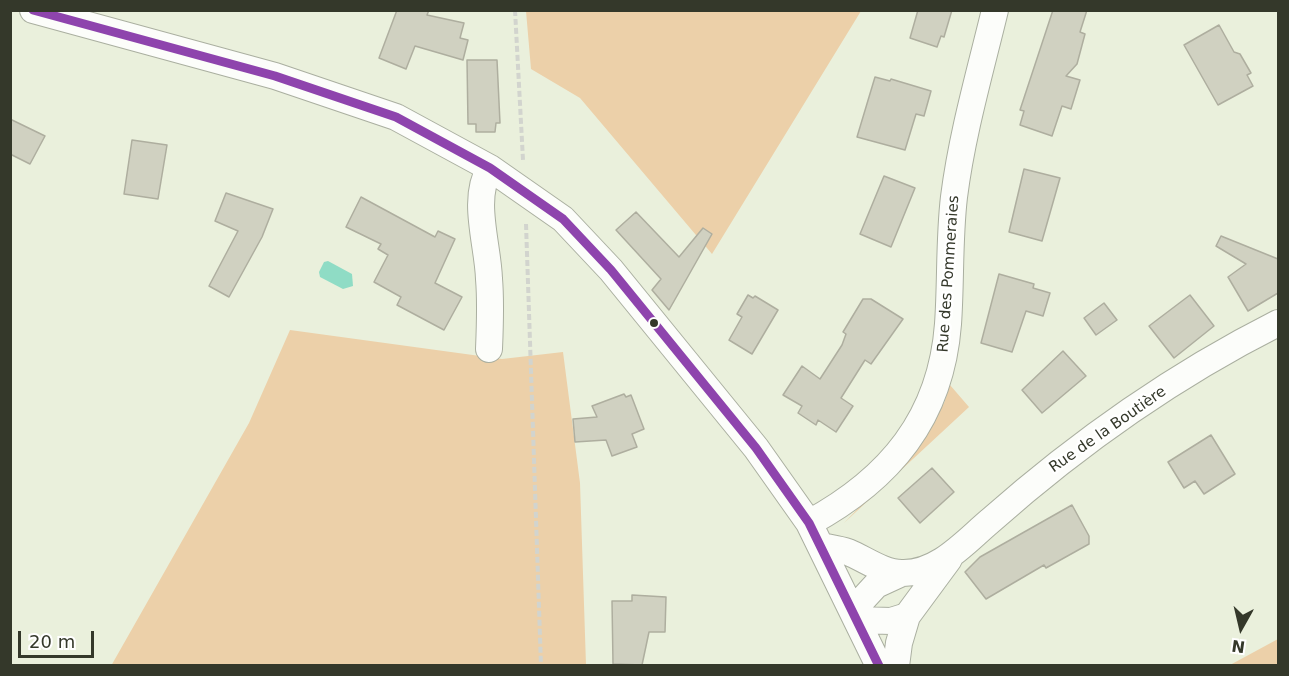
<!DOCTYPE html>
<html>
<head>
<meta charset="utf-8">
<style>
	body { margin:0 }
	#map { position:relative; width:1289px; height:676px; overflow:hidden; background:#eaf0dc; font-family:"DejaVu Sans",sans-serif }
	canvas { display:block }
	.frame { position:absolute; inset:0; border:12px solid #34382a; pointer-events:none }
	.north { position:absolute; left:1211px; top:598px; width:60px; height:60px; -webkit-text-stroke:4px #fff; paint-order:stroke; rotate:188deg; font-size:16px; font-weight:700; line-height:24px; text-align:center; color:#34382a }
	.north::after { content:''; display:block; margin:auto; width:21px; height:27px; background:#34382a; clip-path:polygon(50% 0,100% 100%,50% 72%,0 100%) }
	.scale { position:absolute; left:18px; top:631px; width:76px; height:27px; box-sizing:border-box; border:3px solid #34382a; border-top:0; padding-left:8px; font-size:18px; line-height:21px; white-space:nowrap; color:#34382a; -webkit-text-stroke:4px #fff; paint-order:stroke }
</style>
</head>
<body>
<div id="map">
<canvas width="1289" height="676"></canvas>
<div class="frame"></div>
<div class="north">N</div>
<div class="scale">20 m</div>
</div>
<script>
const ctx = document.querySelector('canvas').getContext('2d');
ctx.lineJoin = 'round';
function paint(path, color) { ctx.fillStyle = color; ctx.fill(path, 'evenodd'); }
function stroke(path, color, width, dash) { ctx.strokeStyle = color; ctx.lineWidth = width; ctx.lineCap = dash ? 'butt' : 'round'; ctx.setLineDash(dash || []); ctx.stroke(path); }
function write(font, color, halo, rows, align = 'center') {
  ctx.font = font + ' "DejaVu Sans",sans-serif'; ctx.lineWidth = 5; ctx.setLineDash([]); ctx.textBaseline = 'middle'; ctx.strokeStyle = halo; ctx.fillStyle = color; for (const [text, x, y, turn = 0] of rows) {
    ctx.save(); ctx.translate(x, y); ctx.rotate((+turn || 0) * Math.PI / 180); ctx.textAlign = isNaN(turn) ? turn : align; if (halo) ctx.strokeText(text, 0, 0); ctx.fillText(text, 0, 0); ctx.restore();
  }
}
const green = new Path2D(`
	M 526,11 L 861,11 L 712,254 L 580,98 L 531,69 Z
	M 290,330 L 502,359 L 563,352 L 580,483 L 586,665 L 111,666 L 249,423 Z
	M 950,385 L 969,407 L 844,523 L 921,443 L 944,403 Z
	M 1278,639 L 1278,665 L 1229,665 L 1230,665 Z`);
const water = new Path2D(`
	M 328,261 L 352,274 L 353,286 L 343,289 L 320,277 L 319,272 L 324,262 Z`);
const building = new Path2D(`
	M 397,10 L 429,10 L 427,15 L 464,23 L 460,38 L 468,40 L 463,60 L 415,46 L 406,69 L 379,58 Z
	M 918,10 L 952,10 L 944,37 L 941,36 L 937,47 L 910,38 Z
	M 1053,10 L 1087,10 L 1080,32 L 1085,34 L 1077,64 L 1066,76 L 1080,80 L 1071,109 L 1062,106 L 1052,136 L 1020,125 L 1024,111 L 1020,110 Z
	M 1219,25 L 1234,52 L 1240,54 L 1251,73 L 1247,75 L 1253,86 L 1218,105 L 1184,45 Z
	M 467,60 L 497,60 L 500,123 L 496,123 L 495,132 L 476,132 L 476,124 L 468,124 Z
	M 875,77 L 890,81 L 891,79 L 931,91 L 924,116 L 916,114 L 905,150 L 857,137 Z
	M 10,119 L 45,136 L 30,164 L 10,154 Z
	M 132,140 L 167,145 L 158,199 L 124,194 Z
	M 1024,169 L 1060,178 L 1042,241 L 1009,232 Z
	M 884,176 L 915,188 L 891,247 L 860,234 Z
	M 226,193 L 273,209 L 262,237 L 229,297 L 209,286 L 238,231 L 215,221 Z
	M 361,197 L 435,237 L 438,231 L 455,239 L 435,283 L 462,297 L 444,330 L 397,305 L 401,297 L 374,282 L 388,255 L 378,249 L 381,244 L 346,227 Z
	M 636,212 L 679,257 L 703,228 L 712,234 L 669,310 L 652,290 L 661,279 L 616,230 Z
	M 1221,236 L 1278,259 L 1278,293 L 1248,311 L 1228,277 L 1246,264 L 1216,246 Z
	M 999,274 L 1034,284 L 1033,288 L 1050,293 L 1043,316 L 1026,311 L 1012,352 L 981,343 Z
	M 748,295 L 753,298 L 755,296 L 778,310 L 752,354 L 729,340 L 742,317 L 737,314 Z
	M 1190,295 L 1214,326 L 1174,358 L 1149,326 Z
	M 863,299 L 871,299 L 903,319 L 871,364 L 865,360 L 841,398 L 853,406 L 836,432 L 818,420 L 816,425 L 798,413 L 802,406 L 783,395 L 802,366 L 820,379 L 842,345 L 846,334 L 843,332 Z
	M 1104,303 L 1117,320 L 1096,335 L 1084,318 Z
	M 1063,351 L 1086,376 L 1042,413 L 1022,390 Z
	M 624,394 L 626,397 L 631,395 L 644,429 L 632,434 L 637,447 L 612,456 L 606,440 L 575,442 L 573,419 L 597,417 L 592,406 Z
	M 1211,435 L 1235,474 L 1204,494 L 1195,481 L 1184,488 L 1168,462 Z
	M 932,468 L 954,492 L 920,523 L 898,498 Z
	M 1072,505 L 1089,536 L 1089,544 L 1046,568 L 1044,565 L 986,599 L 965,572 L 980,557 Z
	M 632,595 L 666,597 L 665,632 L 649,632 L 642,665 L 613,664 L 612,601 L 632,601 Z`);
const path = new Path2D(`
	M 515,10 L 523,160
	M 526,224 L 541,666`);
const minor = new Path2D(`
	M 33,10 L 275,76 L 396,117 L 490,168 L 563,219 L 611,270 L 756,448 L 809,523 L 879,666
	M 489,349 C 490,326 491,302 489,279 C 488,244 471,199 490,168
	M 809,523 C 890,479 941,418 948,324 C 951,282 949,239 954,197 C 962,134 980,72 995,10
	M 821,546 C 830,548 839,549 848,552 C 865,559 883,573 902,573 C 938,574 965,542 990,521 C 1077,444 1175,375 1278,323
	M 853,610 L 876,585 L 902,573
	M 857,620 L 891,621 L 907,616
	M 896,666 L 899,643 L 907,616 L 949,559`);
const bus1 = new Path2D(`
	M 33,10 L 275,76 L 396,117 L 490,168 L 563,219 L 611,270 L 756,448 L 809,523 L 879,666`);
const markers = [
	[654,323,5,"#34382a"]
];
const streetNames = [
	["Rue des Pommeraies",949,274,-86],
	["Rue de la Boutière",1108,430,-35]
];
paint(green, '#ecd0a9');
paint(water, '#8fdcc5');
paint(building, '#d0d1c1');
stroke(building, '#aeae9f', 1.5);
stroke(minor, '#aaafa0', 28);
stroke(path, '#d2d4ce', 4, [6, 3]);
stroke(minor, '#fcfdfa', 26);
stroke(bus1, '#8e44ad', 9);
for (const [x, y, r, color] of markers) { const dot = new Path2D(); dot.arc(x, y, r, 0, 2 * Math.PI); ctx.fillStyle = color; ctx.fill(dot); stroke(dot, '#fff', 2); }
write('15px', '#34382a', '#fff', streetNames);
</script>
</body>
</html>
